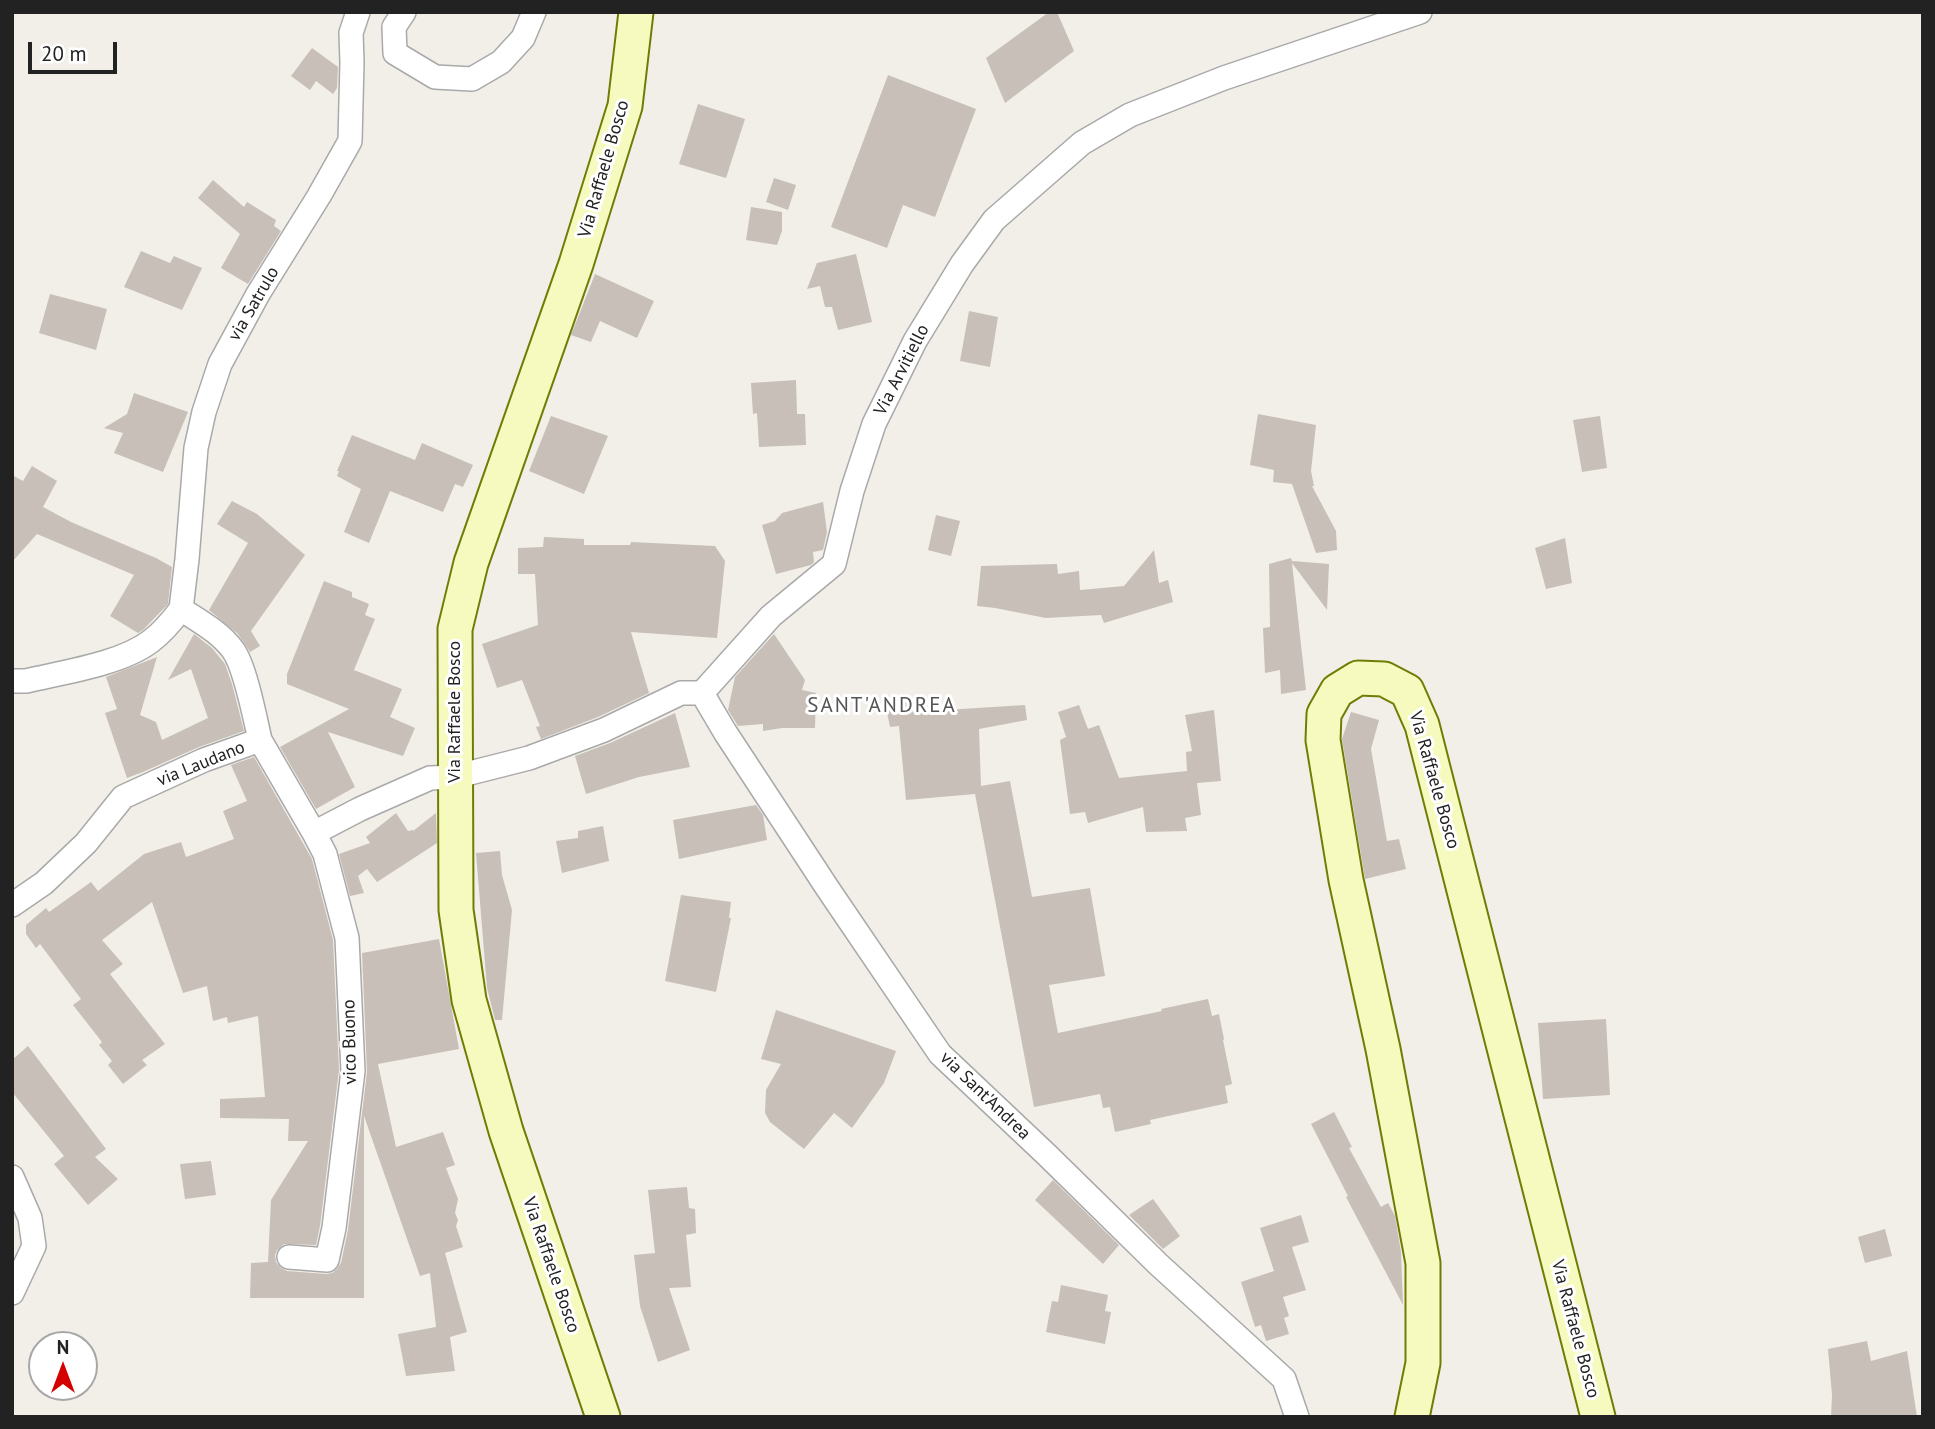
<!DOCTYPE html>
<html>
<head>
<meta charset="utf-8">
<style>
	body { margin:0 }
	#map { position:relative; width:1935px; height:1429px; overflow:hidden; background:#f2efe9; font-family:"PT Sans",sans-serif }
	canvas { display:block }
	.frame { position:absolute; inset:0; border:14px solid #222; pointer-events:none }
	.north { position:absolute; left:28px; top:1331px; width:70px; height:70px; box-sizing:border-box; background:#fff; border:2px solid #a7a7a7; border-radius:50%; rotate:0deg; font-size:19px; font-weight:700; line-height:28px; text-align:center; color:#222 }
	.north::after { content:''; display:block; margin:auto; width:24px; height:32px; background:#d40000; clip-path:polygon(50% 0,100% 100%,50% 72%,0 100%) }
	.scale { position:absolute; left:28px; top:42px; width:89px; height:32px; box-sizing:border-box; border:4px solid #222; border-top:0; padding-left:9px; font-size:21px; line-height:24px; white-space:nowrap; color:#222; -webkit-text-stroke:5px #fff; paint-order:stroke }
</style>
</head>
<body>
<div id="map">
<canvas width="1935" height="1429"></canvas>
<div class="frame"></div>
<div class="north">N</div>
<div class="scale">20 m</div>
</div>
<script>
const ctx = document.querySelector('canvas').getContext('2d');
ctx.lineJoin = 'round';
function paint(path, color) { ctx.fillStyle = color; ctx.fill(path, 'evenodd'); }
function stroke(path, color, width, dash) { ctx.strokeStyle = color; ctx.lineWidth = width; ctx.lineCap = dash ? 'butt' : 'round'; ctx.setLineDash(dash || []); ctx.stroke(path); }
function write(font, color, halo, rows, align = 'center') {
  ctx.font = font + ' "PT Sans",sans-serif'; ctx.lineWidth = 6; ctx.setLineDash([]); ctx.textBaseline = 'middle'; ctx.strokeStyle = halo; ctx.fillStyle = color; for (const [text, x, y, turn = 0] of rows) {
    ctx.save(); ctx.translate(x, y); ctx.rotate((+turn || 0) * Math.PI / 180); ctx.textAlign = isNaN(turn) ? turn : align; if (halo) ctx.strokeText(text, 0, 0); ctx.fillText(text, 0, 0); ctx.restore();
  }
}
const building = new Path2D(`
	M 1049,12 L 1057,12 L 1074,51 L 1005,103 L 986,58 Z
	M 312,48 L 338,67 L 337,88 L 333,94 L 316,81 L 310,90 L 291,76 Z
	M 888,75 L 976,109 L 935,217 L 903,205 L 887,248 L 831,227 Z
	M 698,104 L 745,119 L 726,178 L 679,164 Z
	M 774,178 L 796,185 L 788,210 L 766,202 Z
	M 213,180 L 244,207 L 247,202 L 276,220 L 274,226 L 281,231 L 248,284 L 221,268 L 240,234 L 198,198 Z
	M 751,207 L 782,212 L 782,231 L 777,245 L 746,240 Z
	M 141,251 L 170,263 L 174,256 L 202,268 L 182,310 L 124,287 Z
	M 856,254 L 872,322 L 838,330 L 832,307 L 825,307 L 820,286 L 807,289 L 817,263 Z
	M 595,274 L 654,301 L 637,338 L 600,321 L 591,342 L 571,335 Z
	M 50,294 L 107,309 L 96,350 L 39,333 Z
	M 969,311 L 998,317 L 990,367 L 960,361 Z
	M 796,380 L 797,414 L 805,414 L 806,445 L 759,447 L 757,413 L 753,414 L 751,383 Z
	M 134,393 L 188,412 L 163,472 L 114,453 L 123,433 L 104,428 L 127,414 Z
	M 1258,414 L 1316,425 L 1311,471 L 1314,486 L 1312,486 L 1336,531 L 1337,550 L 1316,553 L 1292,484 L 1273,482 L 1274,470 L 1250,465 Z
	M 551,416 L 608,436 L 584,494 L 529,471 Z
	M 1600,416 L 1607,468 L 1582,472 L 1573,420 Z
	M 352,435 L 415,460 L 422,443 L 473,465 L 463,487 L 455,484 L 443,512 L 390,491 L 369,543 L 344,532 L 361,489 L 337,476 L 339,471 L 337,471 Z
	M 32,466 L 57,481 L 43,507 L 71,522 L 156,558 L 172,567 L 168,604 L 143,630 L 138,633 L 110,616 L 134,575 L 37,534 L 12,562 L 12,475 L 23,481 Z
	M 232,501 L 257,514 L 305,555 L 251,631 L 260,646 L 250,652 L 238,634 L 209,610 L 248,543 L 217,524 Z
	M 823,502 L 827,532 L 823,550 L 813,552 L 814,562 L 811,565 L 776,574 L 762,525 L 775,521 L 782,513 Z
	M 936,515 L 960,521 L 951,556 L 928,550 Z
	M 544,537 L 584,539 L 584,545 L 630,545 L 631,542 L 715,546 L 725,561 L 717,638 L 631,632 L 649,693 L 598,717 L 541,739 L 536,727 L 540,726 L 522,680 L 497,688 L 482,644 L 538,625 L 535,574 L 518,574 L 518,548 L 543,547 Z
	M 1565,538 L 1572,583 L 1546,589 L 1535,548 Z
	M 1154,550 L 1159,583 L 1168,580 L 1173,602 L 1104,623 L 1101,615 L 1046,618 L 995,608 L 977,606 L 981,566 L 1057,564 L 1058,574 L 1079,571 L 1080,590 L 1124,586 Z
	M 1291,558 L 1292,561 L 1329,564 L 1327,610 L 1292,563 L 1306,690 L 1281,694 L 1280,670 L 1265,673 L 1263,628 L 1270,627 L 1269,564 Z
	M 324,581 L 352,592 L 352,597 L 369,604 L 365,615 L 375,619 L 354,670 L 402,689 L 390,717 L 415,728 L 403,756 L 328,732 L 355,787 L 316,809 L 280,747 L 349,709 L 287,684 L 287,674 Z
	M 194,634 L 212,648 L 225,664 L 232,684 L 244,731 L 199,747 L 143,772 L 127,778 L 105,713 L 117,709 L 106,677 L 157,657 L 140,715 L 156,722 L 162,740 L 208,718 L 191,669 L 168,680 Z
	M 774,634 L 805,680 L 802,690 L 816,693 L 815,728 L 782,728 L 763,731 L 763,724 L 738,726 L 728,710 L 735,677 Z
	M 903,698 L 913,712 L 1025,705 L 1027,720 L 979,729 L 981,786 L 1010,781 L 1032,897 L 1090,888 L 1105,976 L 1049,985 L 1058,1033 L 1162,1011 L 1161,1009 L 1208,999 L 1212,1016 L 1219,1014 L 1224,1039 L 1223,1040 L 1232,1084 L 1225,1086 L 1228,1103 L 1150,1120 L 1151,1124 L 1115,1132 L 1110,1107 L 1103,1108 L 1100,1094 L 1034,1107 L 975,794 L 906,800 L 899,726 L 890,727 L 885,703 Z
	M 1079,705 L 1088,729 L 1099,725 L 1119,778 L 1187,771 L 1186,752 L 1192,751 L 1185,715 L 1214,710 L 1221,781 L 1197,783 L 1201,815 L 1185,818 L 1187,831 L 1146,832 L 1143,807 L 1088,823 L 1085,812 L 1070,814 L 1060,740 L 1066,737 L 1058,712 Z
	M 1351,712 L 1379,720 L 1371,749 L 1387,841 L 1399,839 L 1406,869 L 1365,879 L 1342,739 Z
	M 675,713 L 690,767 L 639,777 L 586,794 L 575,756 L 610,743 Z
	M 254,757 L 312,859 L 333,940 L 339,1070 L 320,1226 L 316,1245 L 284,1244 L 277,1250 L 275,1255 L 276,1262 L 281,1268 L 287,1271 L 326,1274 L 332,1273 L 337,1269 L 341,1263 L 348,1230 L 367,1072 L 362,953 L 439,939 L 459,1049 L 378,1064 L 396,1147 L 443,1132 L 455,1165 L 446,1168 L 458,1199 L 455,1213 L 458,1220 L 456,1226 L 463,1247 L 445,1253 L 467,1332 L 450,1337 L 455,1371 L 406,1376 L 398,1334 L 436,1327 L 430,1273 L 420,1276 L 364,1116 L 364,1298 L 250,1298 L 251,1263 L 268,1262 L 271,1200 L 308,1141 L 288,1141 L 289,1119 L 220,1118 L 220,1099 L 265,1097 L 258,1016 L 228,1023 L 227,1017 L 213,1021 L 207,986 L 183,993 L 152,902 L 102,940 L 123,964 L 110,974 L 165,1044 L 142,1060 L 147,1065 L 123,1084 L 108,1065 L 112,1061 L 99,1045 L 102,1042 L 73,1005 L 81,999 L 40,944 L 36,948 L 26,934 L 26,925 L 46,908 L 49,912 L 91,882 L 98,891 L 144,854 L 181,842 L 186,857 L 234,839 L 223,811 L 247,801 L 231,765 Z
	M 756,805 L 763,815 L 767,840 L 679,859 L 673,820 Z
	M 396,813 L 408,831 L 413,830 L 413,831 L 436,813 L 437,843 L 377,882 L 367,869 L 358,876 L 364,893 L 350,896 L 339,854 L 370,843 L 366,837 Z
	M 603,826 L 609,861 L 562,873 L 556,841 L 578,838 L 578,831 Z
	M 500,851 L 502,875 L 512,910 L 502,1020 L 495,1020 L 487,988 L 476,853 Z
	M 681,895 L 731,902 L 729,918 L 731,918 L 716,992 L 665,981 Z
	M 776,1010 L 896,1051 L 884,1083 L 852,1128 L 834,1113 L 804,1149 L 770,1122 L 765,1113 L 766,1090 L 781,1064 L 761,1059 Z
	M 1606,1019 L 1610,1095 L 1543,1099 L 1538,1023 Z
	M 28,1046 L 106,1149 L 95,1157 L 118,1179 L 88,1205 L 54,1164 L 64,1156 L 12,1092 L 12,1060 Z
	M 1334,1112 L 1352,1147 L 1349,1148 L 1381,1207 L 1388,1203 L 1395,1216 L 1401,1252 L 1403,1305 L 1346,1197 L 1348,1196 L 1311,1124 Z
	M 211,1161 L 216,1195 L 185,1199 L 180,1164 Z
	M 1053,1180 L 1119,1245 L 1103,1264 L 1035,1200 Z
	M 687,1187 L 689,1208 L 695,1209 L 696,1233 L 686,1235 L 691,1287 L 669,1288 L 690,1350 L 658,1362 L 640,1306 L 634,1255 L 655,1253 L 648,1190 Z
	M 1153,1199 L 1180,1236 L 1163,1249 L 1129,1215 Z
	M 1301,1215 L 1309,1242 L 1292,1247 L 1306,1290 L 1283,1297 L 1289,1316 L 1284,1318 L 1289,1334 L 1266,1341 L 1261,1325 L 1255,1327 L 1241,1282 L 1274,1271 L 1260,1228 Z
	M 1885,1229 L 1892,1256 L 1865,1263 L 1858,1237 Z
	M 1061,1285 L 1108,1295 L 1105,1311 L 1111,1312 L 1105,1344 L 1046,1332 L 1052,1301 L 1058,1302 Z
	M 1867,1341 L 1871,1361 L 1907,1351 L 1917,1417 L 1831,1417 L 1832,1395 L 1828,1349 Z`);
const street = new Path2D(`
	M 404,12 L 394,27 L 395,53 L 435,77 L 472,79 L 501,62 L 523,38 L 534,12
	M 181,609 L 187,559 L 196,448 L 204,412 L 220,364 L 258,294 L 319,196 L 350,141 L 352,62 L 351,33 L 358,12
	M 12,681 L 26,681 C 64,672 121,664 151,641 C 163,632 172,621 181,609 C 199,621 220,632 233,650 C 245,666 255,718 260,740
	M 702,693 L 725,732 L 828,889 L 940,1054 L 1047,1155 L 1158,1264 L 1284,1379 L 1297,1417
	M 12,905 L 44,883 L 86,843 L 123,797 L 204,760 L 260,740 L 314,833 L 360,809 L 430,778 L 454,777 L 529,758 L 604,730 L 681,693 L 702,693 L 771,616 L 834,564 L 852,491 L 874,424 L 915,341 L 962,264 L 994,220 L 1082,143 L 1130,115 L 1224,78 L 1420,12
	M 12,1177 L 30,1218 L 34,1246 L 12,1293
	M 289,1257 L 327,1260 L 334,1228 L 353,1071 L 347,938 L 325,854 L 314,833`);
const secondary = new Path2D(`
	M 603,1417 L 506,1131 L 469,1000 L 456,910 L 455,629 L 471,563 L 576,264 L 625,106 L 636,12
	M 1412,1417 L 1423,1363 L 1423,1263 L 1383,1049 L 1346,880 L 1323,740 L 1324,714 L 1337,691 L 1358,678 L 1384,679 L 1407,691 L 1422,725 L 1598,1417`);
const streetNames = [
	["Via Raffaele Bosco",604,169,-74],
	["via Satrulo",254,304,-60],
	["Via Arvitiello",902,370,-63],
	["Via Raffaele Bosco",455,712,-90],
	["via Laudano",201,764,-22],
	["Via Raffaele Bosco",1434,780,74],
	["vico Buono",350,1042,-91],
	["via Sant'Andrea",985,1096,44],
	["Via Raffaele Bosco",551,1265,71],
	["Via Raffaele Bosco",1575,1329,75]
];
const quarterNames = [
	["SANT'ANDREA",882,706]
];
paint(building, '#c7bfb8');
stroke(street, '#a9a9a9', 26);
stroke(secondary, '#707d05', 37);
stroke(street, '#fff', 23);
stroke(secondary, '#f7fabf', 33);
write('18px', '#222', '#fff', streetNames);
ctx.letterSpacing = '2px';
write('21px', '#555', '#fff', quarterNames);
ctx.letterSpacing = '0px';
</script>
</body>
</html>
